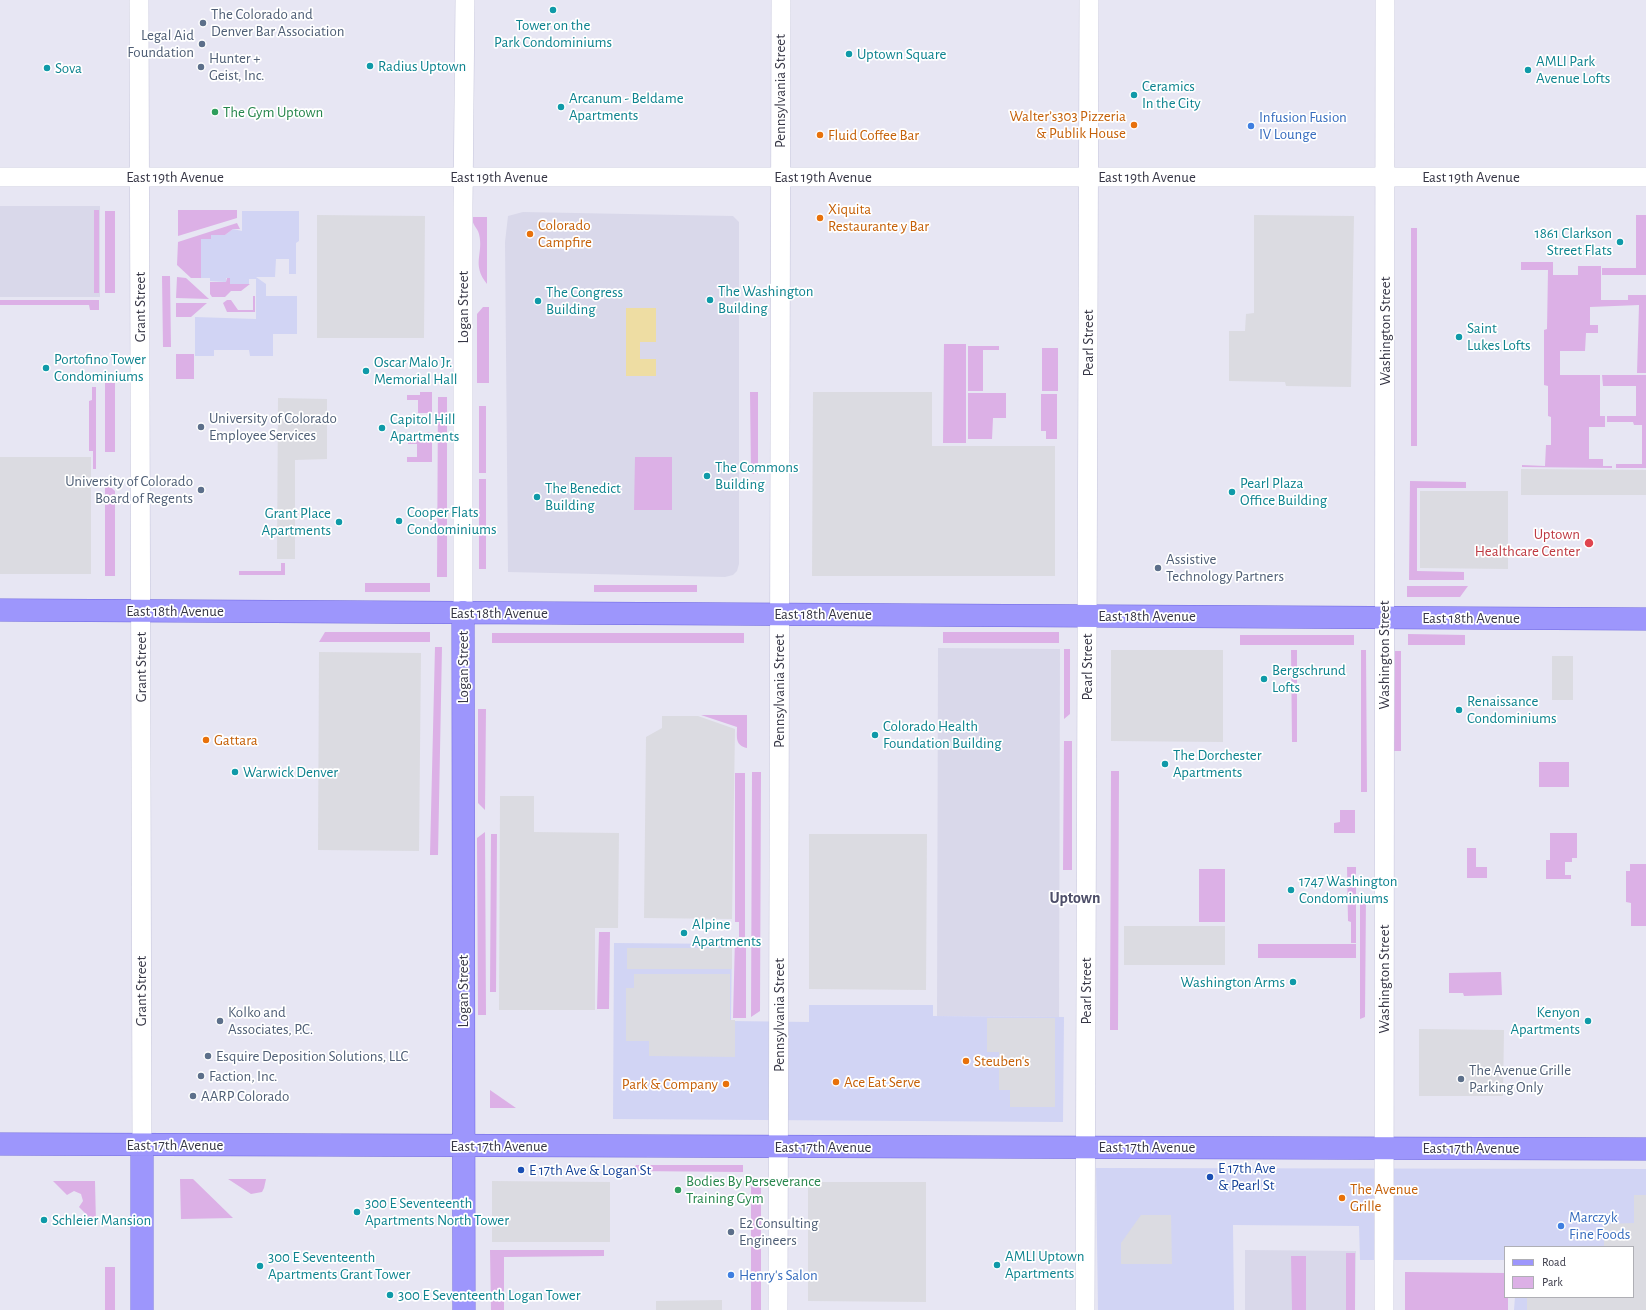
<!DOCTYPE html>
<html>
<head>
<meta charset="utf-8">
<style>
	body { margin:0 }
	#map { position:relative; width:1646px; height:1310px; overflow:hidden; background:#e7e6f3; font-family:"Alegreya Sans",sans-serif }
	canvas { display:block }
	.legend { position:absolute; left:1504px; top:1246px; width:130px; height:52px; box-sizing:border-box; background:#fff; border:1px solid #afafb5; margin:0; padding:5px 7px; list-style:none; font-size:12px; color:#363645 }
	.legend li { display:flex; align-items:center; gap:8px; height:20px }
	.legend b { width:20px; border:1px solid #afafb5 }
</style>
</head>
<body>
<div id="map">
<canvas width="1646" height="1310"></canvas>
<ul class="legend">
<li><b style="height:5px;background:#9d96fc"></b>Road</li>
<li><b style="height:11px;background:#dcb0e6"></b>Park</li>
</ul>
</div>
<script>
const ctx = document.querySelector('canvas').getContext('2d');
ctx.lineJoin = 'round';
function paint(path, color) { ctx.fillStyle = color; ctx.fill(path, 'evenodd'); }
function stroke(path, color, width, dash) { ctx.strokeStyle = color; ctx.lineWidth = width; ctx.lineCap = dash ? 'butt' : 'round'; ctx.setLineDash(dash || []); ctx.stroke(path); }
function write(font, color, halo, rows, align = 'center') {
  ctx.font = font + ' "Alegreya Sans",sans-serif'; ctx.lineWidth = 3.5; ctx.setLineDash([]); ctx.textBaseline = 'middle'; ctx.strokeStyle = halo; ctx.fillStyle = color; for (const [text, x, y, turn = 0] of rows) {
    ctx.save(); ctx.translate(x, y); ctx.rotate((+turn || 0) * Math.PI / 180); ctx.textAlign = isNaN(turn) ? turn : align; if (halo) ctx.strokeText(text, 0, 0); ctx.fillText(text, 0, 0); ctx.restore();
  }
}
const residential = new Path2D(`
	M 0,206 L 100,206 L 100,297 L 0,297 Z
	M 523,212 L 733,216 L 739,222 L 739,564 L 737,571 L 733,575 L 725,577 L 508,572 L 505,242 L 508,216 Z
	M 938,648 L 1060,649 L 1059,1017 L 937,1016 Z
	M 1245,1250 L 1356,1251 L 1355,1310 L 1245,1310 Z`);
const commercial = new Path2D(`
	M 242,211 L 299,211 L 299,241 L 296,243 L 296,274 L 289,274 L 289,259 L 276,259 L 275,277 L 256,277 L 266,284 L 266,296 L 297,296 L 297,334 L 273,334 L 273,356 L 250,356 L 249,350 L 214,350 L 214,356 L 195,356 L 195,317 L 256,319 L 256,279 L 249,279 L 249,284 L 230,284 L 230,278 L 226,278 L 226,282 L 210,281 L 210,278 L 201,278 L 201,239 L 211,235 L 225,235 L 233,229 L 242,231 Z
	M 614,943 L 732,944 L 731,1021 L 809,1022 L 809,1005 L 933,1005 L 933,1016 L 1064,1017 L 1063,1122 L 613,1119 Z
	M 1096,1168 L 1646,1169 L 1646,1310 L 1514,1310 L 1515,1297 L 1633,1297 L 1633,1247 L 1505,1247 L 1505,1260 L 1360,1260 L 1359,1226 L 1233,1225 L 1234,1310 L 1098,1310 Z`);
const green = new Path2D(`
	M 94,210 L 99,210 L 99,293 L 94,293 Z
	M 178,210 L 237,210 L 237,218 L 178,236 Z
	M 105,211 L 115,211 L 115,293 L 105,293 Z
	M 1636,215 L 1646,215 L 1646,275 L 1602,275 L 1602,268 L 1636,268 Z
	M 472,217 L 487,217 L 487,284 C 471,264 484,254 479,234 C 477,227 472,225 472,217 Z
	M 237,223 L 240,229 L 233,229 L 225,235 L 211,235 L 211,239 L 201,239 L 201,278 L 191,278 L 177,265 L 178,242 Z
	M 1411,228 L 1417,228 L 1417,446 L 1411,446 Z
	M 1521,262 L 1553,262 L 1553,275 L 1578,275 L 1578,266 L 1601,266 L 1601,300 L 1628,300 L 1628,295 L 1646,295 L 1646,373 L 1637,373 L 1639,305 L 1590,307 L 1590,325 L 1598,325 L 1598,333 L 1586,333 L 1585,351 L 1560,351 L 1560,375 L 1600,375 L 1600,416 L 1605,416 L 1605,427 L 1589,427 L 1589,459 L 1603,459 L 1603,466 L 1612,466 L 1612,468 L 1522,467 L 1522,465 L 1545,466 L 1546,445 L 1551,445 L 1551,417 L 1548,416 L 1548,386 L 1544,385 L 1544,330 L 1547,329 L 1548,270 L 1521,270 Z
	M 162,276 L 170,276 L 171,347 L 163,347 Z
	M 177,277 L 186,278 L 209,299 L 176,298 Z
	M 227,278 L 230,278 L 230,284 L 250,284 L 241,291 L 231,291 L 225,297 L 212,297 L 210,294 L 210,282 L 226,282 Z
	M 253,296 L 255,296 L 255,312 L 227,312 L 223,303 L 227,300 L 231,300 L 238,310 L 253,310 Z
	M 0,300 L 99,300 L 99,310 L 90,310 L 89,305 L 0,305 Z
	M 176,303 L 207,303 L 191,317 L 176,317 Z
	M 483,307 L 489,307 L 489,383 L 477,383 L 477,314 Z
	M 944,344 L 966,344 L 966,443 L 943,443 Z
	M 968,346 L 999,346 L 999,350 L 983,350 L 983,391 L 968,391 Z
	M 1042,348 L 1058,348 L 1058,391 L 1042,391 Z
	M 176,354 L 194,354 L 194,379 L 176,379 Z
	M 1602,375 L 1646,375 L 1646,468 L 1616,468 L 1616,464 L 1642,464 L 1642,425 L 1634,425 L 1633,422 L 1607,422 L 1607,416 L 1636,416 L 1636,386 L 1603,386 Z
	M 105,383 L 115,383 L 115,452 L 105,452 Z
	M 92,387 L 96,387 L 96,469 L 93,469 L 93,451 L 89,451 L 89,401 L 92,400 Z
	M 420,392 L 432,392 L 432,413 L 418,413 L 418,400 L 407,400 L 407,395 L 420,395 Z
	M 750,392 L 758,392 L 758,474 L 751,474 Z
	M 968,393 L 1006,393 L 1006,418 L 993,418 L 992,439 L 968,439 Z
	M 1041,394 L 1057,394 L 1057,439 L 1046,439 L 1046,431 L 1041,431 Z
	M 438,397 L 447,397 L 447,577 L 437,577 Z
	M 479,406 L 486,406 L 486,473 L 479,473 Z
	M 420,432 L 432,432 L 432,462 L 407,462 L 407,457 L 417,457 L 417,444 L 408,444 L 408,440 L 420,440 Z
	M 635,457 L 672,457 L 672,510 L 634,510 Z
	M 479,479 L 486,479 L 486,569 L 479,569 Z
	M 1410,481 L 1466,482 L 1466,488 L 1417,488 L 1417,571 L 1464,572 L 1464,580 L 1409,580 Z
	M 105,482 L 115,491 L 115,576 L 105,576 Z
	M 281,563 L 285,563 L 285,575 L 239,575 L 239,571 L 281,571 Z
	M 365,583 L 430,583 L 430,592 L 365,592 Z
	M 594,585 L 697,585 L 697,592 L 594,592 Z
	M 1407,586 L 1468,586 L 1460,597 L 1407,597 Z
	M 325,632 L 430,632 L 430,642 L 319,642 Z
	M 943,632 L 1059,632 L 1059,643 L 943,643 Z
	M 492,633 L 744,633 L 744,643 L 492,643 Z
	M 1408,634 L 1465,635 L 1465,645 L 1408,645 Z
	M 1240,635 L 1354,635 L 1354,645 L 1240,645 Z
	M 435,647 L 442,647 L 438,855 L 430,855 Z
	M 1064,649 L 1070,649 L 1070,714 L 1064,719 Z
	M 1297,650 L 1297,742 L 1292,742 L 1291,650 Z
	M 1361,650 L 1366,650 L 1367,792 L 1361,792 Z
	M 1395,651 L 1401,651 L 1401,751 L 1394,751 Z
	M 478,709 L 486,709 L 485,810 L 478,803 Z
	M 701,715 L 747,715 L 747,748 C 735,745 737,738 737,727 Z
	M 1064,741 L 1072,741 L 1072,870 L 1063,870 Z
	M 1539,762 L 1569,762 L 1569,787 L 1539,787 Z
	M 1111,771 L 1119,771 L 1118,1030 L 1110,1030 Z
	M 752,772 L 761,772 L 760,1011 L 751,1017 Z
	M 735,773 L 745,773 L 745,937 L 739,937 L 739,922 L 735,922 Z
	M 1340,810 L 1355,810 L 1355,833 L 1334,833 L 1334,823 L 1340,822 Z
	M 485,832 L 486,1015 L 478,1015 L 477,838 Z
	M 1550,833 L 1577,833 L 1577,858 L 1572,858 L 1572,862 L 1565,862 L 1565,875 L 1571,875 L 1571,879 L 1546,879 L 1546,860 L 1550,860 Z
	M 491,834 L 497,834 L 496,992 L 490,992 Z
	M 1467,848 L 1476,848 L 1476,867 L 1487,867 L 1487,878 L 1467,878 Z
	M 1630,864 L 1646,864 L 1646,926 L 1631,926 L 1631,903 L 1626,902 L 1626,871 L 1630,871 Z
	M 1347,867 L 1356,867 L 1356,943 L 1351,943 L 1351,922 L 1348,921 Z
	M 1199,869 L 1225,869 L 1225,922 L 1199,922 Z
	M 1360,895 L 1366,895 L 1365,1017 L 1360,1019 Z
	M 599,932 L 610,932 L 609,1009 L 597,1009 Z
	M 735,938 L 746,938 L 746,1018 L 733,1018 Z
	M 1258,944 L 1356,944 L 1356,958 L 1258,958 Z
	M 1501,972 L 1502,995 L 1464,996 L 1463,993 L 1449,993 L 1449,973 Z
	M 490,1090 L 516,1108 L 490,1108 Z
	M 636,1165 L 743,1165 L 743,1172 L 632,1171 Z
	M 180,1179 L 193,1179 L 233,1218 L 181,1219 Z
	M 228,1179 L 266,1179 L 264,1188 L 262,1192 L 251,1194 Z
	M 751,1180 L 761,1180 L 761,1310 L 751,1310 Z
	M 53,1181 L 95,1181 L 96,1224 L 88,1225 L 88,1216 L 79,1207 L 83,1201 L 81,1194 L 74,1191 L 67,1195 Z
	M 490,1250 L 604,1250 L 604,1256 L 504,1257 L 504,1310 L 491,1310 Z
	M 1346,1253 L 1355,1253 L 1355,1310 L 1346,1310 Z
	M 1291,1256 L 1306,1256 L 1306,1310 L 1292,1310 Z
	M 105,1267 L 115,1267 L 115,1310 L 105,1310 Z
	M 1405,1272 L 1505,1273 L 1505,1297 L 1508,1297 L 1508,1310 L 1405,1310 Z`);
const parking = new Path2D(`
	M 317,215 L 425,216 L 424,338 L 317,338 Z
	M 1254,215 L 1354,216 L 1351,387 L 1286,386 L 1285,382 L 1229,381 L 1229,331 L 1245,331 L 1246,314 L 1254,313 Z
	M 813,392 L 932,392 L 932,446 L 1055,446 L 1055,576 L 812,576 Z
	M 278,398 L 327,399 L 327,459 L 295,460 L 295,559 L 277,559 Z
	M 0,457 L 91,457 L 91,574 L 0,574 Z
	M 1521,469 L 1646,470 L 1646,495 L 1521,495 Z
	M 1420,491 L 1508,491 L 1508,569 L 1420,568 Z
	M 1111,650 L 1223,650 L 1223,742 L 1111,741 Z
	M 319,652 L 421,653 L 419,851 L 318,850 Z
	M 1552,656 L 1573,656 L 1573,700 L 1552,700 Z
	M 662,716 L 698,716 L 735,729 L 732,919 L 644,918 L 646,737 L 662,728 Z
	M 500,796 L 534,796 L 534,832 L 619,833 L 618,928 L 595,928 L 595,1010 L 499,1010 Z
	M 809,834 L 927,834 L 926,990 L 809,989 Z
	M 1124,926 L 1225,926 L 1225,965 L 1124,965 Z
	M 627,948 L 732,948 L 732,969 L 627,969 Z
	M 634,974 L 730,974 L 730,1020 L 735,1020 L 735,1057 L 649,1056 L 649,1041 L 626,1041 L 626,988 L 634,988 Z
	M 987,1018 L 1055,1018 L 1055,1107 L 1010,1107 L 1010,1090 L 999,1090 L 999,1052 L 987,1052 Z
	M 1419,1029 L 1504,1030 L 1503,1096 L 1419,1096 Z
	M 492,1181 L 610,1182 L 610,1242 L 492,1242 Z
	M 808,1182 L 926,1182 L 926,1302 L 808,1301 Z
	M 1634,1195 L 1646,1195 L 1646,1310 L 1527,1310 L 1527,1297 L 1633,1297 L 1633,1247 L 1604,1247 L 1604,1224 L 1634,1223 Z
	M 1141,1215 L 1171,1215 L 1172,1264 L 1121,1264 L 1121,1243 Z
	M 722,1300 L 722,1310 L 656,1310 L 656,1301 Z`);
const water = new Path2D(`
	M 626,308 L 656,308 L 656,342 L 640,342 L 640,359 L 656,359 L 656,376 L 626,376 Z`);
const minor = new Path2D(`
	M 139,0 L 142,1145
	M 0,177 L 1646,177
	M 463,612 L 463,206 L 465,0
	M 778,1310 L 781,0
	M 1085,1310 L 1089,0
	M 1384,1310 L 1385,0`);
const major = new Path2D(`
	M 0,610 L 1646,619
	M 463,612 L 464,1310
	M 0,1144 L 1646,1149
	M 142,1145 L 142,1310`);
const markers = [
	[553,10,4,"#0f9aa8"],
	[203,23,4,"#5c6f8a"],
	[202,44,4,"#5c6f8a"],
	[849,54,4,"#0f9aa8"],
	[370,66,4,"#0f9aa8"],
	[201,67,4,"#5c6f8a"],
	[47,68,4,"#0f9aa8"],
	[1528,70,4,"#0f9aa8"],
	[1134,95,4,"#0f9aa8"],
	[561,107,4,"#0f9aa8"],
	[215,112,4,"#2e9e5b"],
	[1134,125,4,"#e8710a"],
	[1251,126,4,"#3f7fe0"],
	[820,135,4,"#e8710a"],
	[820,218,4,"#e8710a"],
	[530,234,4,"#e8710a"],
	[1620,242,4,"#0f9aa8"],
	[710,300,4,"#0f9aa8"],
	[538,301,4,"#0f9aa8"],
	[1459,337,4,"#0f9aa8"],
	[46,368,4,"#0f9aa8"],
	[366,371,4,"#0f9aa8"],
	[201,427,4,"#5c6f8a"],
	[382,428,4,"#0f9aa8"],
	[707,476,4,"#0f9aa8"],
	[201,490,4,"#5c6f8a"],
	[1232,492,4,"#0f9aa8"],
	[537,497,4,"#0f9aa8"],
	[399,521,4,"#0f9aa8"],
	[339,522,4,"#0f9aa8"],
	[1589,543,5,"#e0444e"],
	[1158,568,4,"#5c6f8a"],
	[1264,679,4,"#0f9aa8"],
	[1459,710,4,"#0f9aa8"],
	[875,735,4,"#0f9aa8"],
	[206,740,4,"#e8710a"],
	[1165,764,4,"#0f9aa8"],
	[235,772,4,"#0f9aa8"],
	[1291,890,4,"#0f9aa8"],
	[684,933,4,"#0f9aa8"],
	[1293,982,4,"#0f9aa8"],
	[220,1021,4,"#5c6f8a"],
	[1588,1021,4,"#0f9aa8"],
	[208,1056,4,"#5c6f8a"],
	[966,1061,4,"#e8710a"],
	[201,1076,4,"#5c6f8a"],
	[1461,1079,4,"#5c6f8a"],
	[836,1082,4,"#e8710a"],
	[726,1084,4,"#e8710a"],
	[193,1096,4,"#5c6f8a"],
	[521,1170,4,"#1a4fb4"],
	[1210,1177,4,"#1a4fb4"],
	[678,1190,4,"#2e9e5b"],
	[1342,1198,4,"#e8710a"],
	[357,1212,4,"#0f9aa8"],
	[44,1220,4,"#0f9aa8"],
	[1561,1226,4,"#3f7fe0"],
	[731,1232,4,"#5c6f8a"],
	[997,1265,4,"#0f9aa8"],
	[260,1266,4,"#0f9aa8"],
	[731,1275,4,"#3f7fe0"],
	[390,1295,4,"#0f9aa8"]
];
const serviceNames = [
	["The Colorado and",211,14],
	["Denver Bar Association",211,31],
	["Legal Aid",194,35,"right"],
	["Foundation",194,52,"right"],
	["Hunter +",209,58],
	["Geist, Inc.",209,75],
	["University of Colorado",209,418],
	["Employee Services",209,435],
	["University of Colorado",193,481,"right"],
	["Board of Regents",193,498,"right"],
	["Assistive",1166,559],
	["Technology Partners",1166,576],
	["Kolko and",228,1012],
	["Associates, P.C.",228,1029],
	["Esquire Deposition Solutions, LLC",216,1056],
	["The Avenue Grille",1469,1070],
	["Parking Only",1469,1087],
	["Faction, Inc.",209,1076],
	["AARP Colorado",201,1096],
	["E2 Consulting",739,1223],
	["Engineers",739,1240]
];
const cultureNames = [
	["Tower on the",553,25,"center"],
	["Park Condominiums",553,42,"center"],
	["Uptown Square",857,54],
	["AMLI Park",1536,61],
	["Avenue Lofts",1536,78],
	["Radius Uptown",378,66],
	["Sova",55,68],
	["Ceramics",1142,86],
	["In the City",1142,103],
	["Arcanum - Beldame",569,98],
	["Apartments",569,115],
	["1861 Clarkson",1612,233,"right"],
	["Street Flats",1612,250,"right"],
	["The Washington",718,291],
	["Building",718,308],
	["The Congress",546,292],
	["Building",546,309],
	["Saint",1467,328],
	["Lukes Lofts",1467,345],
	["Portofino Tower",54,359],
	["Condominiums",54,376],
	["Oscar Malo Jr.",374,362],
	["Memorial Hall",374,379],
	["Capitol Hill",390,419],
	["Apartments",390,436],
	["The Commons",715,467],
	["Building",715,484],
	["Pearl Plaza",1240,483],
	["Office Building",1240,500],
	["The Benedict",545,488],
	["Building",545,505],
	["Cooper Flats",407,512],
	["Condominiums",407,529],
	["Grant Place",331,513,"right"],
	["Apartments",331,530,"right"],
	["Bergschrund",1272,670],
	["Lofts",1272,687],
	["Renaissance",1467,701],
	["Condominiums",1467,718],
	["Colorado Health",883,726],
	["Foundation Building",883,743],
	["The Dorchester",1173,755],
	["Apartments",1173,772],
	["Warwick Denver",243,772],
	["1747 Washington",1299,881],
	["Condominiums",1299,898],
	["Alpine",692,924],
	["Apartments",692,941],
	["Washington Arms",1285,982,"right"],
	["Kenyon",1580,1012,"right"],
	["Apartments",1580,1029,"right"],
	["300 E Seventeenth",365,1203],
	["Apartments North Tower",365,1220],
	["Schleier Mansion",52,1220],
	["AMLI Uptown",1005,1256],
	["Apartments",1005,1273],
	["300 E Seventeenth",268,1257],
	["Apartments Grant Tower",268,1274],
	["300 E Seventeenth Logan Tower",398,1295]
];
const streetNames = [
	["Pennsylvania Street",780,91,-90],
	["East 19th Avenue",175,177],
	["East 19th Avenue",499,177],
	["East 19th Avenue",823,177],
	["East 19th Avenue",1147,177],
	["East 19th Avenue",1471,177],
	["Grant Street",140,307,-90],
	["Logan Street",463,307,-90],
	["Washington Street",1385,331,-90],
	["Pearl Street",1088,343,-90],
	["East 18th Avenue",175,611],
	["East 18th Avenue",499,613],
	["East 18th Avenue",823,614],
	["East 18th Avenue",1147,616],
	["East 18th Avenue",1471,618],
	["Washington Street",1384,655,-90],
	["Grant Street",141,667,-90],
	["Logan Street",463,667,-90],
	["Pearl Street",1087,667,-90],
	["Pennsylvania Street",779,691,-90],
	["Washington Street",1384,979,-90],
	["Grant Street",141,991,-90],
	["Logan Street",463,991,-90],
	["Pearl Street",1086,991,-90],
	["Pennsylvania Street",779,1015,-90],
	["East 17th Avenue",175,1145],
	["East 17th Avenue",499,1146],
	["East 17th Avenue",823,1147],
	["East 17th Avenue",1147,1147],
	["East 17th Avenue",1471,1148]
];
const leisureNames = [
	["The Gym Uptown",223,112],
	["Bodies By Perseverance",686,1181],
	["Training Gym",686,1198]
];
const foodNames = [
	["Walter’s303 Pizzeria",1126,116,"right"],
	["& Publik House",1126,133,"right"],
	["Fluid Coffee Bar",828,135],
	["Xiquita",828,209],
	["Restaurante y Bar",828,226],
	["Colorado",538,225],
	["Campfire",538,242],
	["Gattara",214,740],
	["Steuben's",974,1061],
	["Ace Eat Serve",844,1082],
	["Park & Company",718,1084,"right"],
	["The Avenue",1350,1189],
	["Grille",1350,1206]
];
const shopNames = [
	["Infusion Fusion",1259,117],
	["IV Lounge",1259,134],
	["Marczyk",1569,1217],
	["Fine Foods",1569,1234],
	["Henry's Salon",739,1275]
];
const healthNames = [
	["Uptown",1580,534],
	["Healthcare Center",1580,551]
];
const transitNames = [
	["E 17th Ave",1218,1168],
	["& Pearl St",1218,1185],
	["E 17th Ave & Logan St",529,1170]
];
const neighbourhoodNames = [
	["Uptown",1075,898]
];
paint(residential, '#d9d8ea');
paint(commercial, '#d1d4f4');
paint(green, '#dcb0e6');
paint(parking, '#dbdbe1');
paint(water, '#eedda3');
stroke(minor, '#c6c6dc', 20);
stroke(major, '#6d66e1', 23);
stroke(minor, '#fff', 19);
stroke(major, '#9d96fc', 22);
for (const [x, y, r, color] of markers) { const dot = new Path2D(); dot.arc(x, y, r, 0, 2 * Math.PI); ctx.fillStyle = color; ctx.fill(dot); stroke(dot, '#fff', 1.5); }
write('15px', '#4e5e75', '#fff', serviceNames, 'left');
write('15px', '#0d838f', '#fff', cultureNames, 'left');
write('15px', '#363645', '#fff', streetNames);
write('15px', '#27864d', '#fff', leisureNames, 'left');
write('15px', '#c56008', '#fff', foodNames, 'left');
write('15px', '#366cbe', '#fff', shopNames, 'left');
write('15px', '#be3a42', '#fff', healthNames, 'right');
write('15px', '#164399', '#fff', transitNames, 'left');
write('bold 16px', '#4d4e68', '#fff', neighbourhoodNames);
</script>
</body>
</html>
